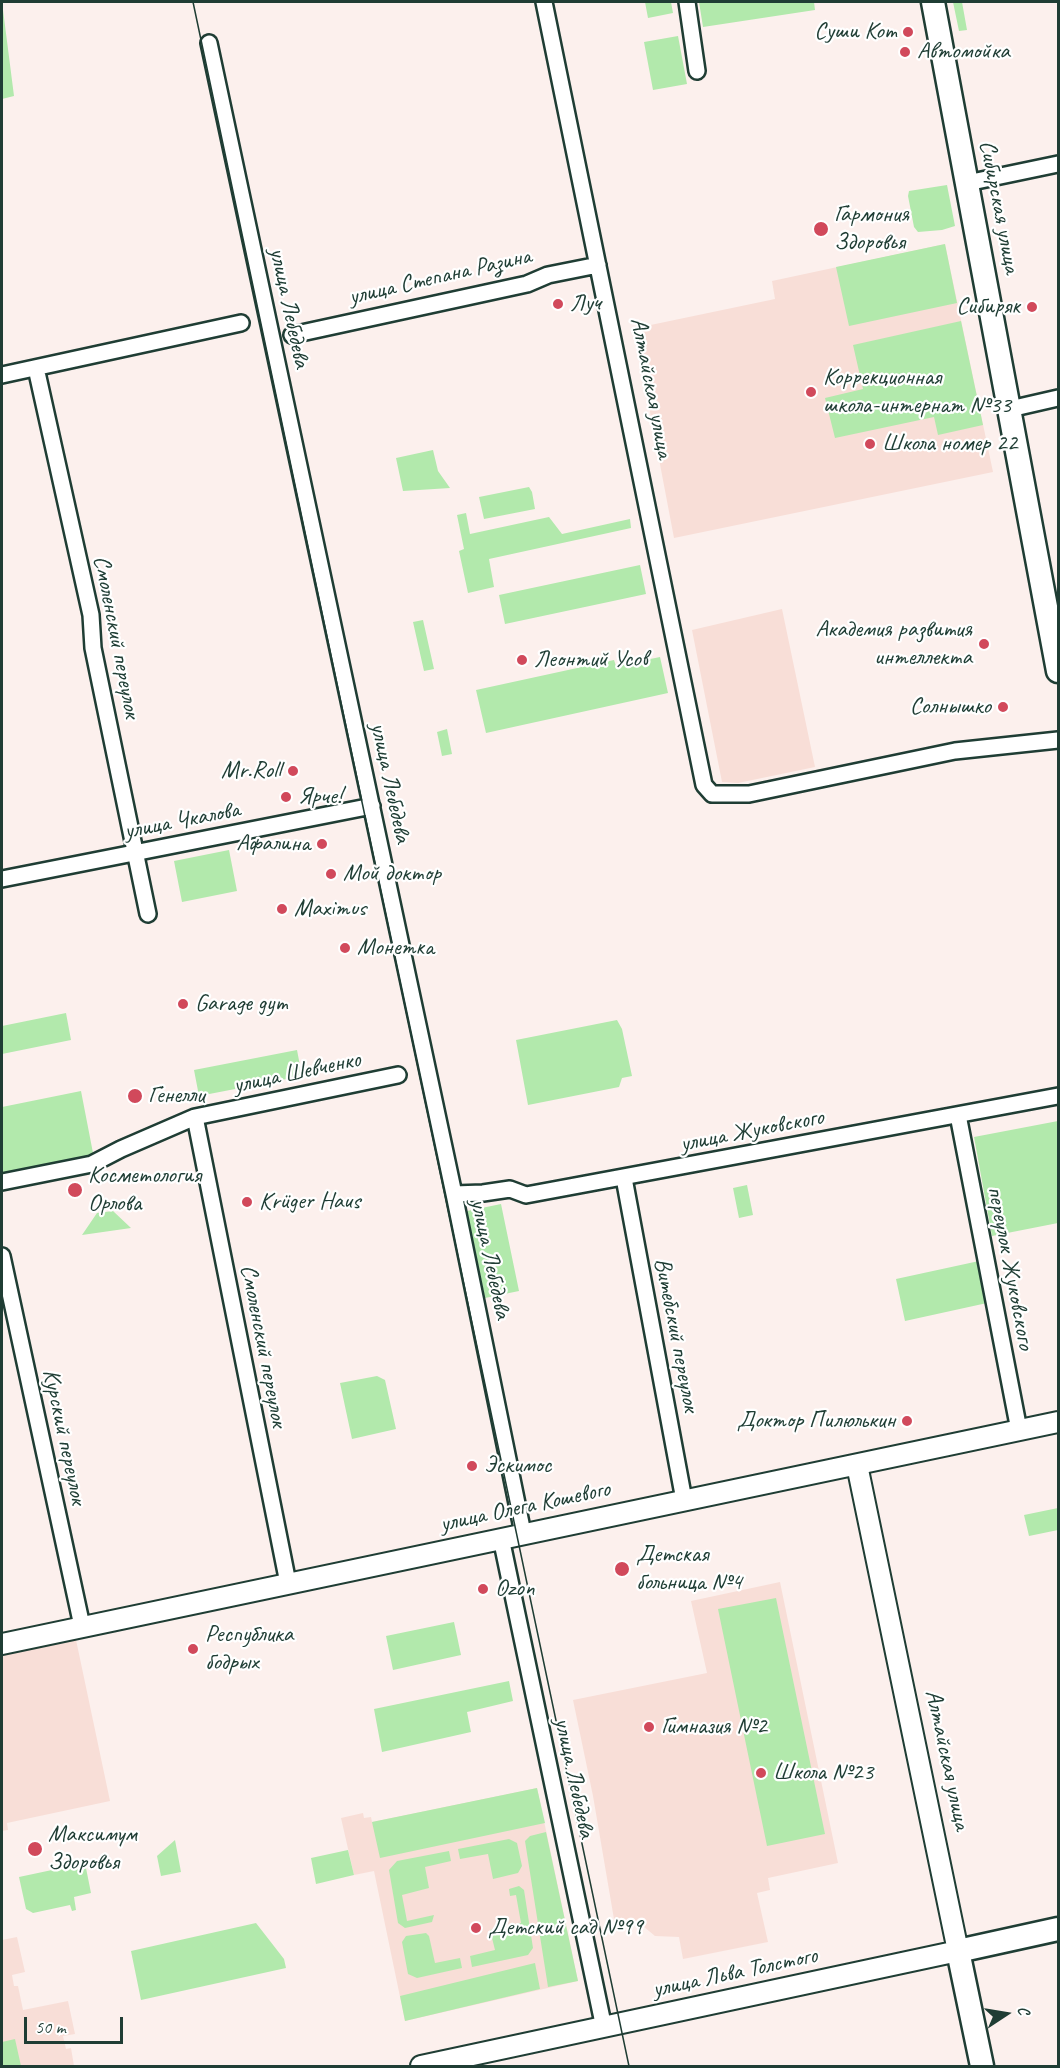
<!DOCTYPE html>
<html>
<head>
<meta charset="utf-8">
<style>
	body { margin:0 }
	#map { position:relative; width:1060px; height:2068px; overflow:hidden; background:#fcf0ed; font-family:Caveat,sans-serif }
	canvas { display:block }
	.frame { position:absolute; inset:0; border:3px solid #1f3d34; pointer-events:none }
	.north { position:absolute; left:976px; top:1984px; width:60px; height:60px; -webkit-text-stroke:4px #fff; paint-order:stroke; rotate:78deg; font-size:16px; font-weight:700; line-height:24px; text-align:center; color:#1f3d34 }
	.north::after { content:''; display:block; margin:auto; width:21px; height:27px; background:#1f3d34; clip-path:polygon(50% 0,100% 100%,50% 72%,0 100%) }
	.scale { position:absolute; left:24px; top:2017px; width:99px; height:27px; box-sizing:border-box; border:3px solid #1f3d34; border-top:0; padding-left:8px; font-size:18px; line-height:21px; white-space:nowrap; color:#1f3d34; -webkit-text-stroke:4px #fff; paint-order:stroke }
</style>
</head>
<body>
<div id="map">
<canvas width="1060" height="2068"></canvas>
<div class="frame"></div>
<div class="north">С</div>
<div class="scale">50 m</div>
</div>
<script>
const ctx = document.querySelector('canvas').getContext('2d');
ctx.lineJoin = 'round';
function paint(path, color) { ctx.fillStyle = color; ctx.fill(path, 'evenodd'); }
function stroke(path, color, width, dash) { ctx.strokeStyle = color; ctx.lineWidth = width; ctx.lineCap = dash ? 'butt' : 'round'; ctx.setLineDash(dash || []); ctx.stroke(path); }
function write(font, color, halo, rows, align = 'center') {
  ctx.font = font + ' Caveat,sans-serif'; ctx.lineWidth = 4.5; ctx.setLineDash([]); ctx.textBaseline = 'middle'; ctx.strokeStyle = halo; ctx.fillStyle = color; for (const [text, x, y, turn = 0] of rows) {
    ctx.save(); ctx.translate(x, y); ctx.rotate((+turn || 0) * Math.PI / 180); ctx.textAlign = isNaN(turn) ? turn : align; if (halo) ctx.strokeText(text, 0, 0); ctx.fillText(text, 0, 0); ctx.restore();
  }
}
const built = new Path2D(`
	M 945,244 L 993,472 L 674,538 L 640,359 L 645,347 L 641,327 L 775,299 L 772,281 Z
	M 782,609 L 815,767 L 738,783 L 722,782 L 692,630 Z
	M 780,1582 L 838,1863 L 768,1878 L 770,1890 L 757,1893 L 768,1942 L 683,1959 L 679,1937 L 655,1936 L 637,1921 L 615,1925 L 593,1796 L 573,1700 L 707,1673 L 691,1601 Z
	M 75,1635 L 110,1801 L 7,1823 L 8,1830 L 2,1831 L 2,1650 Z
	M 537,1788 L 578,1981 L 405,2021 L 374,1871 L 354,1875 L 341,1818 L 363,1813 L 364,1818 L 371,1817 L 372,1822 Z
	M 17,1937 L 25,1972 L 12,1975 L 14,1986 L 18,1986 L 23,2010 L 68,2001 L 75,2034 L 63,2036 L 66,2049 L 71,2048 L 74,2066 L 2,2066 L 2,1940 Z`);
const green = new Path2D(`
	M 2,2 L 14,96 L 2,99 Z
	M 645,2 L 671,2 L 673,13 L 648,18 Z
	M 699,2 L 814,2 L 815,10 L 703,27 Z
	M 953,2 L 962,2 L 967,30 L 959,31 Z
	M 678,36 L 687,84 L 653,90 L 644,42 Z
	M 947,185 L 955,226 L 942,230 L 918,232 L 914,227 L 908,196 L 909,191 Z
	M 945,244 L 957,303 L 849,326 L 836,267 Z
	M 961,321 L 983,425 L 938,435 L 934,417 L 835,438 L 825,398 L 863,389 L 853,345 Z
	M 433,450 L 438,471 L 450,488 L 403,491 L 396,458 Z
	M 529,487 L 532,492 L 535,509 L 484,519 L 479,497 Z
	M 466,513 L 470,534 L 549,517 L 562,534 L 630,519 L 631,528 L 489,559 L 494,587 L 468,593 L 459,551 L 464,549 L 457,515 Z
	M 640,565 L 646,594 L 505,624 L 499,595 Z
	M 423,620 L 434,669 L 424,671 L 413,622 Z
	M 660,657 L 668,693 L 486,733 L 476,690 L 614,660 L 616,666 Z
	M 447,729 L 452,754 L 442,756 L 437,732 Z
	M 229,850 L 237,891 L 182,902 L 174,861 Z
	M 66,1013 L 71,1040 L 2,1054 L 2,1026 Z
	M 617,1020 L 622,1029 L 632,1076 L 622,1078 L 619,1087 L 528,1105 L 516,1040 Z
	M 297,1050 L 302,1076 L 199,1096 L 194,1070 Z
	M 81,1091 L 93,1153 L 90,1158 L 2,1176 L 2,1107 Z
	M 1058,1121 L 1058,1223 L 992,1236 L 974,1137 Z
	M 747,1185 L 753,1215 L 739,1218 L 733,1188 Z
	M 501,1204 L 519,1291 L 485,1298 L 467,1211 Z
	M 113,1211 L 131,1228 L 82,1235 L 97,1213 Z
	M 979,1261 L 987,1303 L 905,1321 L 896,1279 Z
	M 377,1376 L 385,1380 L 396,1429 L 352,1439 L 340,1383 Z
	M 1058,1508 L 1058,1530 L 1029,1536 L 1024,1515 Z
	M 776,1598 L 825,1834 L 767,1846 L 718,1609 Z
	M 454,1622 L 461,1655 L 393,1670 L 386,1636 Z
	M 509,1681 L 513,1701 L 467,1712 L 471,1732 L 382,1752 L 374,1709 Z
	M 537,1788 L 545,1823 L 380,1858 L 372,1822 Z
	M 546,1832 L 578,1981 L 548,1987 L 525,1841 L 530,1836 Z
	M 509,1839 L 517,1843 L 522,1866 L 518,1873 L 493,1879 L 488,1854 L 460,1859 L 458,1849 Z
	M 175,1840 L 181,1872 L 161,1876 L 157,1856 Z
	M 348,1850 L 354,1875 L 316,1884 L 311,1858 Z
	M 449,1851 L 451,1861 L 425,1867 L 429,1888 L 402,1895 L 407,1921 L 434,1915 L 432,1922 L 405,1928 L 398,1923 L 389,1870 L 397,1861 Z
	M 85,1863 L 91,1893 L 74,1897 L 76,1910 L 72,1911 L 70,1905 L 33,1913 L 26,1909 L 19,1877 Z
	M 519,1886 L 524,1890 L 533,1948 L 528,1955 L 472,1967 L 470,1956 L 495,1950 L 490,1930 L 521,1923 L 516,1895 L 510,1896 L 509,1889 Z
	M 256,1923 L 284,1959 L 286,1968 L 141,2000 L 131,1951 Z
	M 426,1933 L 429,1936 L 435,1963 L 460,1958 L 462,1968 L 417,1978 L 408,1974 L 402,1942 L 406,1936 Z
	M 535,1963 L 540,1989 L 405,2021 L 400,1996 Z
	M 15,2039 L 21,2066 L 2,2066 L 2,2042 Z`);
const minor = new Path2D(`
	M 544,2 L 704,785 L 712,794 L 749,794 L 955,751 L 1058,740
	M 687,2 L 697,71
	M 209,43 L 454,1194 L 523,1533
	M 967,183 L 1058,164
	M 292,335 L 527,284 L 548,275 L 598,265
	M 36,368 L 91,615 L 93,648 L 148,914
	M 2,375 L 241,323
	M 1010,409 L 1058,398
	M 2,879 L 372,806
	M 958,1115 L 1019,1430
	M 195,1117 L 288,1583
	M 624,1178 L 684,1500
	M 2,1182 L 92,1164 L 121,1149 L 195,1117 L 398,1075
	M 454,1194 L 483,1193 L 510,1189 L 526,1195 L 1058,1096
	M 2,1256 L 82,1626
	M 501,1538 L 604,2028`);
const tertiary = new Path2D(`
	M 2,1644 L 1058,1422
	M 421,2066 L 958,1951 L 857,1465`);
const secondary = new Path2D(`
	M 933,2 L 1058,671
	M 982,2066 L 958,1951 L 1058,1929`);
const tram = new Path2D(`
	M 193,2 L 629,2066`);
const markers = [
	[908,32,6,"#d1495b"],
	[905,52,6,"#d1495b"],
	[821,229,8,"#d1495b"],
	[558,304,6,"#d1495b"],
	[1032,307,6,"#d1495b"],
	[811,392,6,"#d1495b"],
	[870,444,6,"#d1495b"],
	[984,644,6,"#d1495b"],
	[522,660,6,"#d1495b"],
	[1003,707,6,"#d1495b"],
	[293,771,6,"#d1495b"],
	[286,797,6,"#d1495b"],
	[322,844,6,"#d1495b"],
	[331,874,6,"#d1495b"],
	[282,909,6,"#d1495b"],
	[345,948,6,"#d1495b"],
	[183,1004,6,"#d1495b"],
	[135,1096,8,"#d1495b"],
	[75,1190,8,"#d1495b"],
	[247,1202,6,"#d1495b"],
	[907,1421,6,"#d1495b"],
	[472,1466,6,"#d1495b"],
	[622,1569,8,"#d1495b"],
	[483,1589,6,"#d1495b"],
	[193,1649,6,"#d1495b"],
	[649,1727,6,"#d1495b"],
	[761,1773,6,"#d1495b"],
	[35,1849,8,"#d1495b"],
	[476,1928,6,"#d1495b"]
];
const poiNames = [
	["Суши Кот",896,32,"right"],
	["Автомойка",917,52],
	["Гармония",834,215],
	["Здоровья",834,243],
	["Луч",570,304],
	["Сибиряк",1020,307,"right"],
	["Коррекционная",823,378],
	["школа-интернат №33",823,406],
	["Школа номер 22",882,444],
	["Академия развития",972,630,"right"],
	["интеллекта",972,658,"right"],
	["Леонтий Усов",534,660],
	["Солнышко",991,707,"right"],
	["Mr.Roll",281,771,"right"],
	["Ярче!",298,797],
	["Афалина",310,844,"right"],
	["Мой доктор",343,874],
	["Maximus",294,909],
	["Монетка",357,948],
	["Garage gym",195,1004],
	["Генелли",148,1096],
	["Косметология",88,1176],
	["Орлова",88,1204],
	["Krüger Haus",259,1202],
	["Доктор Пилюлькин",895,1421,"right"],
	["Эскимос",484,1466],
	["Детская",636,1555],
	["больница №4",636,1583],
	["Ozon",495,1589],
	["Республика",205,1635],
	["бодрых",205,1663],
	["Гимназия №2",661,1727],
	["Школа №23",773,1773],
	["Максимум",48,1835],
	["Здоровья",48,1863],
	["Детский сад №99",488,1928]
];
const streetNames = [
	["Сибирская улица",999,207,79],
	["улица Степана Разина",440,277,-13],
	["улица Лебедева",289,308,78],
	["Алтайская улица",651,388,79],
	["Смоленский переулок",116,637,79],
	["улица Лебедева",390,783,78],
	["улица Чкалова",182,821,-11],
	["улица Шевченко",297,1073,-12],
	["улица Жуковского",752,1131,-11],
	["улица Лебедева",490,1259,78],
	["переулок Жуковского",1010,1268,79],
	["Витебский переулок",676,1335,79],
	["Смоленский переулок",263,1346,79],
	["Курский переулок",64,1437,78],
	["улица Олега Кошевого",525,1507,-12],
	["Алтайская улица",947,1760,78],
	["улица Лебедева",574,1778,78],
	["улица Льва Толстого",735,1973,-12]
];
paint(built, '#f8ded7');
paint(green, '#b2e9ac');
stroke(minor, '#1f3d34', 20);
stroke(tertiary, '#1f3d34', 24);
stroke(secondary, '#1f3d34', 27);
stroke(minor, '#fff', 15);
stroke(tertiary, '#fff', 20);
stroke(secondary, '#fff', 22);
stroke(tram, '#1f3d34', 1.5);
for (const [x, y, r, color] of markers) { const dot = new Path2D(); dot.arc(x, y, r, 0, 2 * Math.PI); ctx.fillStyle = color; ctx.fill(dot); stroke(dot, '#fff', 2); }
write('24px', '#1f3d34', '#fff', poiNames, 'left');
write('24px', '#1f3d34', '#fff', streetNames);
</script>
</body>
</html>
